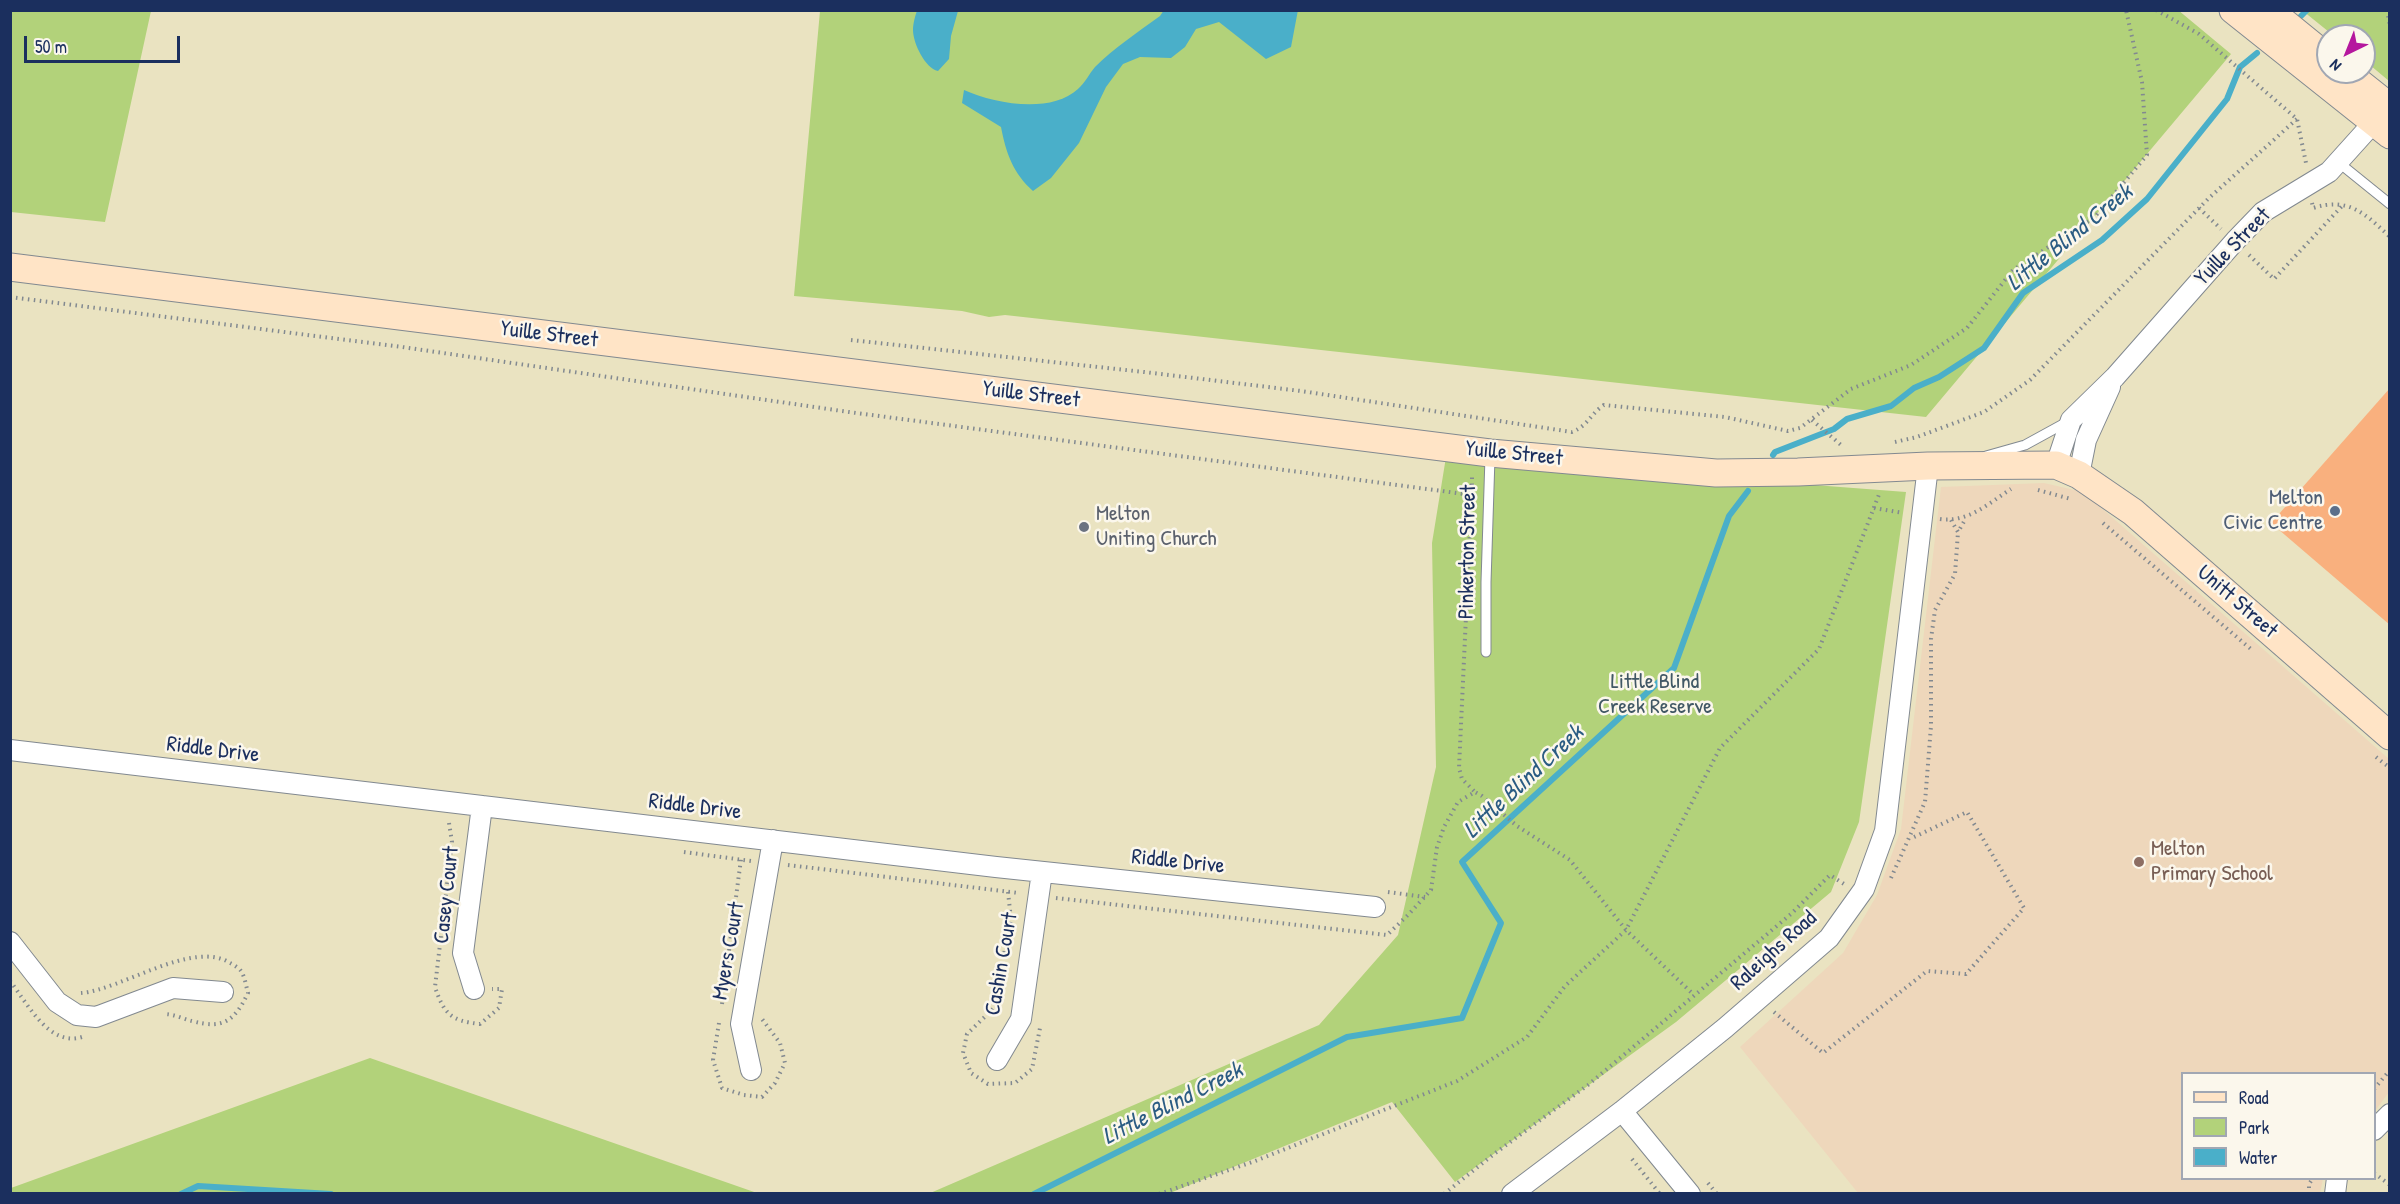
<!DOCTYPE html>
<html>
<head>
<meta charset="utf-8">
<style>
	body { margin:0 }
	#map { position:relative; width:2400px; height:1204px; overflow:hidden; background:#eae3c1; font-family:"Patrick Hand",sans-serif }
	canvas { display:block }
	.frame { position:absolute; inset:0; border:12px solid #1b2f5e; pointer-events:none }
	.legend { position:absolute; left:2181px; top:1072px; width:195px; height:108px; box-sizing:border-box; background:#fbf7ec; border:2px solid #a1a7b3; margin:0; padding:8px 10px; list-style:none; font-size:18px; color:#1b2f5e }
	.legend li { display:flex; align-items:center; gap:12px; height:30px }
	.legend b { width:30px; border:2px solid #a1a7b3 }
	.north { position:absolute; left:2316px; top:24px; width:60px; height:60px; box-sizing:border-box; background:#fbf7ec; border:2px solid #a1a7b3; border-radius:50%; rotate:223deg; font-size:16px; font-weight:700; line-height:24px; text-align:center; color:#1b2f5e }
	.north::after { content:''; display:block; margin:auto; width:21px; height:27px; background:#b5179e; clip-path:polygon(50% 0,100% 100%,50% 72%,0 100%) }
	.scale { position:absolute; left:24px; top:36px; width:156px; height:27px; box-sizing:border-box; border:3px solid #1b2f5e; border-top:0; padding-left:8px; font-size:18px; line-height:21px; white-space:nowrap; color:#1b2f5e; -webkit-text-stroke:4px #fbf7ec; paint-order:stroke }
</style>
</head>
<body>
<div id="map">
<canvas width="2400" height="1204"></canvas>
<div class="frame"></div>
<ul class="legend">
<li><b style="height:8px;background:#ffe4c6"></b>Road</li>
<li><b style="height:16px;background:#b2d27a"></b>Park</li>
<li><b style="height:16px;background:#4aafc9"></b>Water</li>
</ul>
<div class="north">N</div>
<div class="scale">50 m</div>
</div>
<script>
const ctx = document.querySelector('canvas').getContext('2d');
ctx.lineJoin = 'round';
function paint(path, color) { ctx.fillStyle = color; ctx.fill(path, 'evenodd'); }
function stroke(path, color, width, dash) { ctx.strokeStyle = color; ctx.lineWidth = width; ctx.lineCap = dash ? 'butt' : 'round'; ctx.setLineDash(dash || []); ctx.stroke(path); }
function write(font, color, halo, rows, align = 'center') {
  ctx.font = font + ' "Patrick Hand",sans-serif'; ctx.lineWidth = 5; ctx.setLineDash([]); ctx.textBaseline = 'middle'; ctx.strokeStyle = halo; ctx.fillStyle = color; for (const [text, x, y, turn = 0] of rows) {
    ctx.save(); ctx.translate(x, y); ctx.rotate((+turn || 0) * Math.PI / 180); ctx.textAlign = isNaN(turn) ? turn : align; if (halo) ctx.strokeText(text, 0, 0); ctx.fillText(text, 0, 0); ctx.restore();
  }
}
const built = new Path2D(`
	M 2044,483 L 2083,492 L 2389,759 L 2389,1092 L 2375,1111 L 2374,1074 L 2182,1074 L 2182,1178 L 2323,1179 L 2320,1193 L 1858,1193 L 1740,1047 L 1843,953 L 1877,895 L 1901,829 L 1941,487 Z`);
const green = new Path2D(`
	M 11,10 L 151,11 L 105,222 L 11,212 Z
	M 2178,10 L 2231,54 L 1926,417 L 1005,315 L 989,317 L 962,311 L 794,296 L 820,11 Z
	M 2303,11 L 2389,11 L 2389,81 L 2364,60 L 2364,36 L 2334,36 Z
	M 1446,457 L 1906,492 L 1859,822 L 1831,892 L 1676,1022 L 1455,1182 L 1392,1102 L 1170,1193 L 928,1194 L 1319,1025 L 1398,935 L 1436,767 L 1432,543 Z
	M 370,1058 L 757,1193 L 11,1193 L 11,1188 Z`);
const water = new Path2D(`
	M 1164,10 L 1298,10 L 1291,47 L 1266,59 L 1219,22 L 1196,29 L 1185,47 L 1171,58 L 1140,57 L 1123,64 L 1106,87 L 1079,143 L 1051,178 L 1033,191 C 1013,173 1006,153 1001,127 L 962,103 L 964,90 C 995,104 1051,114 1078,89 C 1085,83 1089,74 1095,67 C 1114,48 1138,32 1160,16 Z
	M 917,11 L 958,11 L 951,36 L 949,59 L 938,71 C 925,68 913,43 913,30 C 913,24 915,16 917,11 Z`);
const stream = new Path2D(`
	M 2301,16 L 2307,10
	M 1773,455 L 1775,452 L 1834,429 L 1847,419 L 1891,406 L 1914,388 L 1939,377 L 1984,348 L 2023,293 L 2102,240 L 2147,199 L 2227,99 L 2240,67 L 2257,53
	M 181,1194 L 198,1186 L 331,1194
	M 1034,1194 L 1347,1037 L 1462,1018 L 1501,923 L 1462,862 L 1674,668 L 1729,516 L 1748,491`);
const building = new Path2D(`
	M 2390,388 L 2390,625 L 2271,523 Z`);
const path = new Path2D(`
	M 2156,10 L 2199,34 L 2297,119 L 2306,163
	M 2387,10 L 2390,26
	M 2312,203 L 2313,208 C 2348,197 2365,213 2390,237
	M 2199,208 L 2221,229
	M 2249,255 L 2274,279 L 2343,205
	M 10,297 L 402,347 L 849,412 L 1472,495
	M 851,340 L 1144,372 L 1301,391 L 1572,432 C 1589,425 1590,414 1604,405 L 1725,417 L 1788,431 L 1800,428 L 1851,389 L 1911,365 L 1967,328 L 2013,270 L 2095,217 L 2147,155 L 2142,82 L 2126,10
	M 1812,420 L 1841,445
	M 1895,442 L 1917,437 L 1984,412 L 2030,380 L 2209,198 L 2297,119
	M 2038,490 L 2071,499
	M 1472,491 L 1472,474
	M 1471,507 L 1459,768 L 1462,779 L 1475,792
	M 1874,508 L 1903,513
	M 1940,519 C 1968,523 1989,503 2011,489
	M 1951,520 L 1958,532 L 1966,518
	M 2103,523 L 2252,650
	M 2376,757 L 2390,768
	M 449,823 L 452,842 L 435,987 C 444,1014 451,1021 480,1024 L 499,1008 L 502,989 L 492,989
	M 684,852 L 751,861
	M 788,865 L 1019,893
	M 1891,878 L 1925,802 L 1931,726 L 1931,639 L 1935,610 L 1955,574 L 1958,532
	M 1008,892 L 1011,919 L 998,985 L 997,1005 L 967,1034 L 963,1053 L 971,1073 L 988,1084 L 1015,1083 L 1032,1069 L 1040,1028
	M 1388,892 L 1425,897
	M 1056,898 L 1387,935 L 1408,915 L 1431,890 L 1437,847 L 1444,827 L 1458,802 L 1475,792 L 1482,796 L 1517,826 L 1570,860 L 1626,930 L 1694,995
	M 10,981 C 28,1004 49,1047 82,1037
	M 81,993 C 121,990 193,939 230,963 C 234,965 239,968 241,971 C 245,977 246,986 248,993 C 235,1020 224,1030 192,1021 C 183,1019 174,1014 164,1014
	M 722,1004 L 741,859
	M 1774,1012 L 1823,1053 L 1927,971 L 1966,974 L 2024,908 L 1967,812 L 1910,839
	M 719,1023 L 713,1060 L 722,1088 L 744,1095 L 762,1097 L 775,1083 L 785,1063 L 780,1043 L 762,1019
	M 2374,1089 L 2390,1070
	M 1632,1159 L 1660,1194
	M 2374,1173 L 2390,1185
	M 1708,1183 L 1717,1194
	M 1159,1194 L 1255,1161 L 1457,1081 L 1527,1037 L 1565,986 L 1626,930 L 1720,748 L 1819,649 L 1880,492
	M 1444,1194 L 1494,1154 L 1588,1085 L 1791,914 L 1830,875 L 1844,884
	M 2309,1194 L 2309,1184 L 2313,1178`);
const lane = new Path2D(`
	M 2338,162 L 2390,204
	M 1986,456 L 2025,445 L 2067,422
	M 1486,652 L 1486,582 L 1490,457`);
const street = new Path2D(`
	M 2056,465 L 2071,420 L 2115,377 L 2235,241 L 2263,212 L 2329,172 L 2383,112
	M 2079,475 L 2086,440 L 2110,387
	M 10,750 L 996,867 L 1375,907
	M 10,942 L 57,1002 L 77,1015 L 96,1017 L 173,988 L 223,992
	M 474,989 L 463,953 L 482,806
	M 997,1060 L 1021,1019 L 1042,872
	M 751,1070 L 741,1024 L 773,840
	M 1622,1111 L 1690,1194
	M 2374,1130 L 2390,1114
	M 1512,1194 L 1622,1111 L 1725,1028 L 1829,938 L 1864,889 L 1885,831 L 1928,466
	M 2335,1194 L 2337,1178`);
const secondary = new Path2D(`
	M 2233,10 L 2390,135
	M 2269,10 L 2328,58
	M 2346,72 L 2390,107
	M 10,267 L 1490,453 L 1716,473 L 1798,472 L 1928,466 L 2056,465 L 2079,475 L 2133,512 L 2390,736`);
const markers = [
	[2335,511,6,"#5c6f8a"],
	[1084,527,6,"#6b7280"],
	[2139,862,6,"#8d6e63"]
];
const streetNames = [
	["Yuille Street",2233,247,-46],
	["Yuille Street",549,335,7],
	["Yuille Street",1031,395,7],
	["Yuille Street",1514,454,6],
	["Pinkerton Street",1468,552,-89],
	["Unitt Street",2237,602,41],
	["Riddle Drive",213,750,7],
	["Riddle Drive",695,807,7],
	["Riddle Drive",1178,862,6],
	["Casey Court",447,895,-84],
	["Myers Court",729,951,-80],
	["Raleighs Road",1774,951,-42],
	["Cashin Court",1002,964,-80]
];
const serviceNames = [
	["Melton",2323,498],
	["Civic Centre",2323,523]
];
const worshipNames = [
	["Melton",1096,514],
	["Uniting Church",1096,539]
];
const parkNames = [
	["Little Blind",1655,682],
	["Creek Reserve",1655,707]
];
const educationNames = [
	["Melton",2151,849],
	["Primary School",2151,874]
];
const waterNames = [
	["Little Blind Creek",2070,238,-39],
	["Little Blind Creek",1524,782,-43],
	["Little Blind Creek",1173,1104,-27]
];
paint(built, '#eed7bb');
paint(green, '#b2d27a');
paint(water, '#4aafc9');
stroke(stream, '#4aafc9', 6);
paint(building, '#f9b07e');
stroke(lane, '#828990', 11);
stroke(street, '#828990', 22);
stroke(secondary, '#828990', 29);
stroke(path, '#828990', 4, [1.5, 4.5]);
stroke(lane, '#fff', 9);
stroke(street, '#fff', 20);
stroke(secondary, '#ffe4c6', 27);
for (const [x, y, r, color] of markers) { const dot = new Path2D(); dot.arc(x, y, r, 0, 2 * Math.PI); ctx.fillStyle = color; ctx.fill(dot); stroke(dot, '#fbf7ec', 2); }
write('22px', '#1b2f5e', '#fbf7ec', streetNames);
write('22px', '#4e5e75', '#fbf7ec', serviceNames, 'right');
write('22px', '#5b616d', '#fbf7ec', worshipNames, 'left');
write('22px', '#415865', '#fbf7ec', parkNames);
write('22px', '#785e54', '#fbf7ec', educationNames, 'left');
write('italic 24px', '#2b5c83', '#fbf7ec', waterNames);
</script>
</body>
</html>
